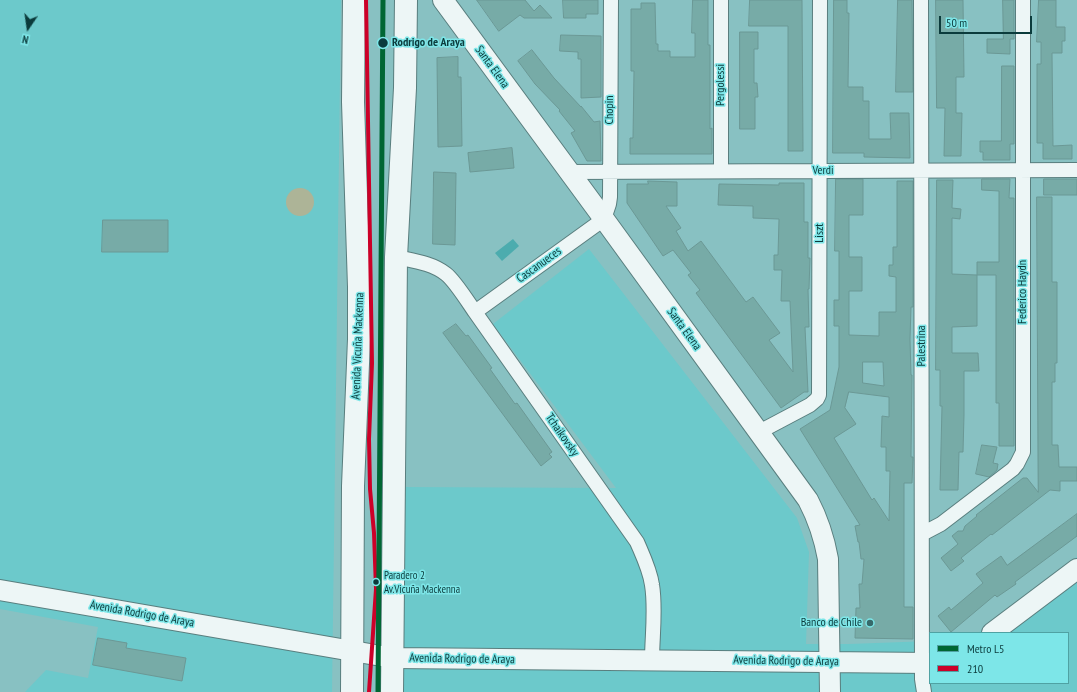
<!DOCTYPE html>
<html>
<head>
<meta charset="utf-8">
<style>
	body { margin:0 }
	#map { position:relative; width:1077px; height:692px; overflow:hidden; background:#88c1c2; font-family:"PT Sans Narrow",sans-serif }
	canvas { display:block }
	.legend { position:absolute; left:929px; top:632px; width:140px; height:52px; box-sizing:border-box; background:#7de6e8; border:1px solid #4fa2a3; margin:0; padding:5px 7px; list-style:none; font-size:12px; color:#0b3b3c }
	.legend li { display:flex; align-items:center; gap:8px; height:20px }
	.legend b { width:20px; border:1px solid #4fa2a3 }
	.north { position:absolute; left:8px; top:8px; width:40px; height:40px; -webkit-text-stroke:3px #7de6e8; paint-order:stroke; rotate:193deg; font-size:11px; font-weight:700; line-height:16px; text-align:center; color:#0b3b3c }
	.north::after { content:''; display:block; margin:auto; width:14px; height:18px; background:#0b3b3c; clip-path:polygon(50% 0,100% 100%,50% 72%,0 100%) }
	.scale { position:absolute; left:939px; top:16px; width:93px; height:18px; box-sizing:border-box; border:2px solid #0b3b3c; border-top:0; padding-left:5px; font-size:12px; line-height:14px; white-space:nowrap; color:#0b3b3c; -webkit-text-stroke:3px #7de6e8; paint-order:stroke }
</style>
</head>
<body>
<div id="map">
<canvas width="1077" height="692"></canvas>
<ul class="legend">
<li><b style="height:5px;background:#063"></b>Metro L5</li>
<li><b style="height:5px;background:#cc0028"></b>210</li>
</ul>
<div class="north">N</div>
<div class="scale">50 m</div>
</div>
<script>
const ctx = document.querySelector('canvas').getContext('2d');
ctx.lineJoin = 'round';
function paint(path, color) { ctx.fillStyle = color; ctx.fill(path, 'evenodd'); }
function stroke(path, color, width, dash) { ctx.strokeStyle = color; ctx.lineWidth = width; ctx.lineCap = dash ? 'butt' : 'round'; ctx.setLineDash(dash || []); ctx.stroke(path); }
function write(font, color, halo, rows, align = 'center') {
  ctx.font = font + ' "PT Sans Narrow",sans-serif'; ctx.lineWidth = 3; ctx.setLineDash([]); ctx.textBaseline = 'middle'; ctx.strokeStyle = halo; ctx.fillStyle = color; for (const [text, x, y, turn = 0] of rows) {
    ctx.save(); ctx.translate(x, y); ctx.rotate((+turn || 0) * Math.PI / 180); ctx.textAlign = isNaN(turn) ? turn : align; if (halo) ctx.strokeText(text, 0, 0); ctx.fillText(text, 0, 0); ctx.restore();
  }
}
const built = new Path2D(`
	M 0,0 L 341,0 L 332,692 L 25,692 L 46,670 L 88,678 L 98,627 L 0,609 Z
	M 589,249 L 797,518 L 809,552 L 806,644 L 849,644 L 930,641 L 930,683 L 1068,683 L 1068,633 L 978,633 L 1077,557 L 1077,692 L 397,692 L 400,487 L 616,488 L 493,324 Z`);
const green = new Path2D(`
	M286 202a14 14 0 1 1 28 0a14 14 0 1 1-28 0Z`);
const water = new Path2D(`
	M 513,239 L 519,246 L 502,261 L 495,253 Z`);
const building = new Path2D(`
	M 477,0 L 525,0 L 534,11 L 540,5 L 552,18 L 524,18 L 520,15 L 499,31 Z
	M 563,0 L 598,0 L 598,14 L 586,14 L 586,18 L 564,18 Z
	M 693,0 L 708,0 L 708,45 L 710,45 L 710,129 L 712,128 L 712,154 L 630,154 L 630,138 L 633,138 L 634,71 L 631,71 L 631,9 L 641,9 L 641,3 L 655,3 L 656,44 L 658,44 L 658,51 L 670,51 L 670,57 L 695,57 L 695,33 L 692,33 Z
	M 750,0 L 802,0 L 803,151 L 788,151 L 788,26 L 749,26 Z
	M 834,0 L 847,0 L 847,13 L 849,13 L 848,87 L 863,87 L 863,101 L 869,101 L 869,139 L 891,139 L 890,113 L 909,113 L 910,158 L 864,157 L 864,153 L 833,153 Z
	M 898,0 L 912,0 L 913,92 L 896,92 Z
	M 936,0 L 963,0 L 964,77 L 956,77 L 956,113 L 962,113 L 961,156 L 944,156 L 945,108 L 937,108 Z
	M 1003,0 L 1014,0 L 1014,39 L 1010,39 L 1010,54 L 987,53 L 987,39 L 1003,39 Z
	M 1039,0 L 1056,0 L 1056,27 L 1065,27 L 1065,41 L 1062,41 L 1062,53 L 1052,53 L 1053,146 L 1072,145 L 1072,159 L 1043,159 L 1043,143 L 1037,143 L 1037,64 L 1041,64 L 1041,42 L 1037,42 Z
	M 740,32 L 758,32 L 758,49 L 754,49 L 754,83 L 757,83 L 758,97 L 755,97 L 755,129 L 740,129 Z
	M 561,35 L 601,36 L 601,97 L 581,98 L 581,59 L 578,59 L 578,52 L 560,51 Z
	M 532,50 L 554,78 L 581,107 L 581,106 L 594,122 L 600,121 L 601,161 L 587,161 L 571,133 L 575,131 L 559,111 L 560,110 L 535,84 L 518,61 Z
	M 458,57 L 458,77 L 461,77 L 462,146 L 438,147 L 437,58 Z
	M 1002,66 L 1014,66 L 1014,144 L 1010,144 L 1010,160 L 983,160 L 983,152 L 980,152 L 980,141 L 1001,141 Z
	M 512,148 L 514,168 L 470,172 L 468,153 Z
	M 434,172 L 456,173 L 455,245 L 433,244 Z
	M 836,179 L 863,179 L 863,215 L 849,215 L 849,257 L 862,257 L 862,291 L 849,291 L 849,335 L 879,336 L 879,312 L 896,312 L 896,277 L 889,276 L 889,265 L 893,265 L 893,247 L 897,247 L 897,181 L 913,181 L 913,307 L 911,307 L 910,339 L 911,375 L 912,375 L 911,457 L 913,457 L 912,483 L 904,483 L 904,607 L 913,607 L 913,639 L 855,638 L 856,608 L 860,608 L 859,584 L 862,584 L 864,559 L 861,559 L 859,542 L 858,542 L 855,526 L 860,525 L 800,429 L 830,410 L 839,367 L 839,326 L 834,326 L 834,300 L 839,300 L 839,251 L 835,251 ZM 863,362 L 883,362 L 884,386 L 863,383 ZM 849,392 L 889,397 L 889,417 L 882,416 L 881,447 L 886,447 L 886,471 L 890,471 L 889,521 L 874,498 L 872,500 L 834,438 L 856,424 L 845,408 Z
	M 982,179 L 1010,179 L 1009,198 L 1014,198 L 1014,446 L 999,446 L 999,403 L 996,403 L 996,275 L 977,275 L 977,262 L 999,262 L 999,191 L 982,190 Z
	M 1044,179 L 1077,179 L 1077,195 L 1044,195 Z
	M 937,180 L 953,180 L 952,208 L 961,209 L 960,219 L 952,218 L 952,274 L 977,275 L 977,326 L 952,327 L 952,353 L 978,353 L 979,371 L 964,371 L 964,415 L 963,452 L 959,452 L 958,490 L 940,490 L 942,406 L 940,406 L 940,370 L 936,370 Z
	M 648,181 L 677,182 L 677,206 L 666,206 L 681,228 L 676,231 L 688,251 L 701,241 L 746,302 L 753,297 L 780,333 L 769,340 L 793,372 L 790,301 L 781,301 L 782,270 L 774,270 L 774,255 L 778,255 L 779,219 L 753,218 L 753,206 L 718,205 L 719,184 L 779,185 L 779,183 L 804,183 L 804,222 L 808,222 L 808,258 L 810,258 L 809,289 L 808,289 L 809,327 L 805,327 L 808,392 L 804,392 L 781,408 L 696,293 L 700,290 L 688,275 L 691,273 L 673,250 L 663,256 L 627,203 L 627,184 L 648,184 Z
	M 1037,197 L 1052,197 L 1052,282 L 1057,282 L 1057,363 L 1055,363 L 1055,382 L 1052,382 L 1052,445 L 1058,445 L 1059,467 L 1077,467 L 1077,481 L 1060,481 L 1060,491 L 1050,490 L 992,535 L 991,534 L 961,558 L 964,561 L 951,571 L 941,558 L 958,544 L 952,536 L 958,531 L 963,531 L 965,526 L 977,516 L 976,515 L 1023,478 L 1027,478 L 1038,492 Z
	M 103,220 L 168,220 L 168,252 L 102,252 Z
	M 456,324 L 466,336 L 468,335 L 492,368 L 490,369 L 515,404 L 517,403 L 552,452 L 549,454 L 552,457 L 541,466 L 443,333 Z
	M 982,445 L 997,447 L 993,463 L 998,464 L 997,470 L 989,477 L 976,474 Z
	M 1077,514 L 1077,536 L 1015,582 L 1016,584 L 997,597 L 995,595 L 951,632 L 938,616 L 949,607 L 951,610 L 983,583 L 976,574 L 1001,556 L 1007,565 Z
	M 98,638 L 127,643 L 126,648 L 186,658 L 182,681 L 93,665 Z`);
const street = new Path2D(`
	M 921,0 L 922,679 L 924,692
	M 721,171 L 721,0
	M 568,172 L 1077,170
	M 396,257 C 414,261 432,263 446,274 C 455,281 468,302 475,312 L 637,542 C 643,556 650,570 652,585 C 656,609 652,637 652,661
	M 475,312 L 604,219 L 609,204 L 610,197 L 611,0
	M 759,432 L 810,405 L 817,399 L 819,395 L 820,0
	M 922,534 L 941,524 L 1013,469 L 1017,464 L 1023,452 L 1023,0`);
const secondary = new Path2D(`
	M 443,0 L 604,219 L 808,500 C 818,519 824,537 828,559 L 830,692
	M 0,590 L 393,658 L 930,663
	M 992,633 L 1077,569`);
const primary = new Path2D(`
	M 352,692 L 353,486 L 359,339 L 359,287 L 353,102 L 354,0
	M 392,692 L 396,257 L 405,88 L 406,0`);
const bus1 = new Path2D(`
	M 366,0 L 372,363 L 369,439 L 370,489 L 374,533 L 376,589 L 369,692`);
const metro1 = new Path2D(`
	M 378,692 L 383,0`);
const markers = [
	[383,43,5.5,"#0b3b3c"],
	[376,582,3.5,"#0b3b3c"],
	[870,623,4,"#376a6b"]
];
const busNames = [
	["Paradero 2",384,576],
	["Av.Vicuña Mackenna",384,590]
];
const stopNames = [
	["Rodrigo de Araya",392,43]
];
const streetNames = [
	["Santa Elena",492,67,54],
	["Pergolessi",721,85,-90],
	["Chopin",610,110,-90],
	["Verdi",823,171],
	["Liszt",820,233,-90],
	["Cascanueces",539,265,-36],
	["Federico Haydn",1023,292,-90],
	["Santa Elena",684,329,54],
	["Avenida Vicuña Mackenna",358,346,-88],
	["Palestrina",922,346,-90],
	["Tchaikovsky",562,435,55],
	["Avenida Rodrigo de Araya",142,614,10],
	["Avenida Rodrigo de Araya",462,659,1],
	["Avenida Rodrigo de Araya",786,661,1]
];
const poiNames = [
	["Banco de Chile",862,623]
];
paint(built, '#6cc9cb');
paint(green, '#adb497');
paint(water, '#4cacae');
paint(building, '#77aba7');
stroke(building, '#6b9895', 1);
stroke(street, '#597e7e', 16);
stroke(secondary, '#597e7e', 22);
stroke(primary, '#597e7e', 24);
stroke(street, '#edf6f6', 14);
stroke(secondary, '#edf6f6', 20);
stroke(primary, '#edf6f6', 22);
stroke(bus1, '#cc0028', 4);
stroke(metro1, '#063', 5);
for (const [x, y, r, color] of markers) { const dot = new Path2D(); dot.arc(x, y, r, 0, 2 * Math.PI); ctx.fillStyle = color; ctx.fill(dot); stroke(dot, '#7de6e8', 1.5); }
write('11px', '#0b3b3c', '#7de6e8', busNames, 'left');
write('bold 12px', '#0b3b3c', '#7de6e8', stopNames, 'left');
write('12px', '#0b3b3c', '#7de6e8', streetNames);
write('12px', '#0b3b3c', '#7de6e8', poiNames, 'right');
</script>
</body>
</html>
